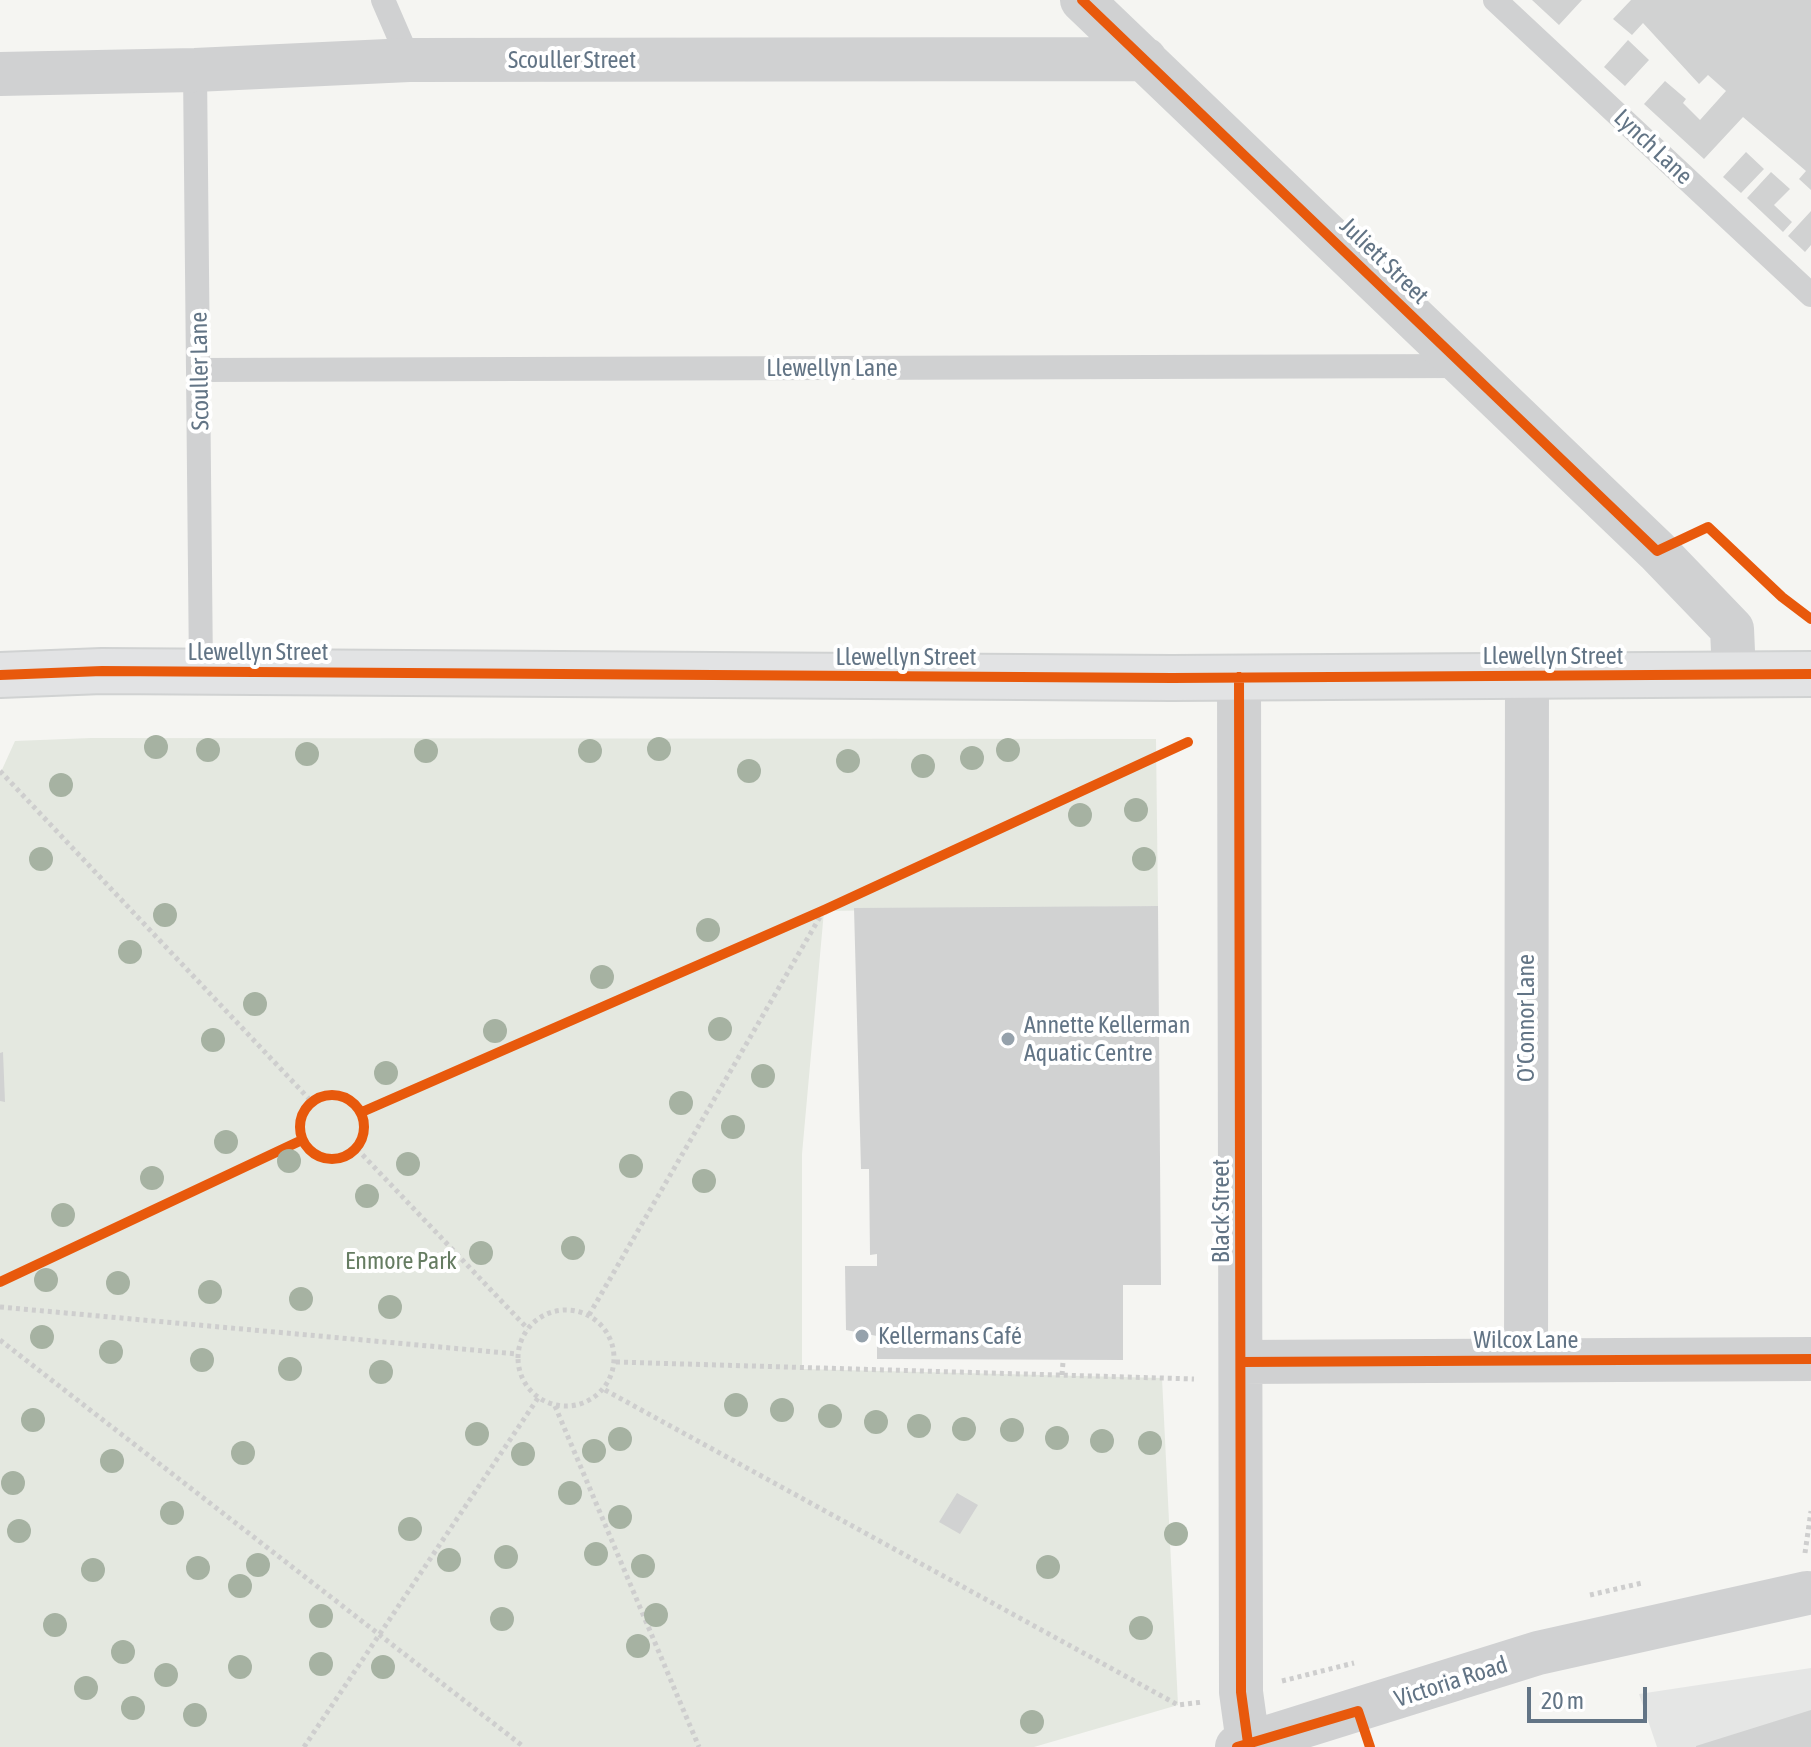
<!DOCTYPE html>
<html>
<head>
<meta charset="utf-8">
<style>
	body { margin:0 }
	#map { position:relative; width:1811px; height:1747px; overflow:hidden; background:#f5f5f2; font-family:"Asap Condensed",sans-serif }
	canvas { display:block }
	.scale { position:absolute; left:1527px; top:1687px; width:120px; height:36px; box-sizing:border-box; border:4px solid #627485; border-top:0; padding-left:10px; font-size:24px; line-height:28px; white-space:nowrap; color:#627485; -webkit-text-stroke:6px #fff; paint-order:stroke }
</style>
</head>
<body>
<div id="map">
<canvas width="1811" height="1747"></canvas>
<div class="scale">20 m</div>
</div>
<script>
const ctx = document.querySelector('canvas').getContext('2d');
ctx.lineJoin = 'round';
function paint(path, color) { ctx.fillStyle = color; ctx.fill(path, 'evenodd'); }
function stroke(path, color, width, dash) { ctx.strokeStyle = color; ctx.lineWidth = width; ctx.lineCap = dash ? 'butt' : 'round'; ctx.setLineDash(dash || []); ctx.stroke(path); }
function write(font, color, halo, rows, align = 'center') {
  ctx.font = font + ' "Asap Condensed",sans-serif'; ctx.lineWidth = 8; ctx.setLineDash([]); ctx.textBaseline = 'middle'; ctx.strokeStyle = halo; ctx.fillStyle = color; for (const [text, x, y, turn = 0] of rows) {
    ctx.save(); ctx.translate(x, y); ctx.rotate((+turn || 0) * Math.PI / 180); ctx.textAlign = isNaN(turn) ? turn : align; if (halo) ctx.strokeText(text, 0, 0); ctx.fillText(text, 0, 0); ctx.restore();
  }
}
const built = new Path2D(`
	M 1811,1668 L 1811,1747 L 1657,1747 L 1639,1694 Z`);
const green = new Path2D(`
	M 91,738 L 1156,739 L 1158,906 L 824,911 L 802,1154 L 802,1369 L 1162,1378 L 1178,1705 L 1034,1747 L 0,1747 L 0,774 L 15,741 Z`);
const building = new Path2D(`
	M 1532,0 L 1582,0 L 1559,25 Z
	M 1631,0 L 1811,0 L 1811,190 L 1799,179 L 1806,171 L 1743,117 L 1704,159 L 1644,104 L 1665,81 L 1686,99 L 1683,103 L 1700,120 L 1726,91 L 1708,75 L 1699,84 L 1643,23 L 1632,35 L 1613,19 Z
	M 1628,40 L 1649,60 L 1625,86 L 1604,67 Z
	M 1746,152 L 1764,169 L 1741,193 L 1723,177 Z
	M 1771,172 L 1790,189 L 1774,205 L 1792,222 L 1783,232 L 1747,198 Z
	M 1811,211 L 1811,245 L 1805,252 L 1788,236 Z
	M 1158,906 L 1161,1285 L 1123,1285 L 1123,1360 L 877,1359 L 877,1336 L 846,1330 L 845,1266 L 877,1266 L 877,1254 L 870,1255 L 869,1169 L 861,1169 L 854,908 Z
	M 3,1052 L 5,1102 L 0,1101 L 0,1053 Z
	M 957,1493 L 978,1505 L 960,1534 L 939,1522 Z
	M 1811,1710 L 1811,1747 L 1696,1747 L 1696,1746 Z`);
const path = new Path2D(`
	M 0,771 L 312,1102
	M 357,1149 L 528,1329
	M 0,1307 L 517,1354
	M518 1358a48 48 0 1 1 96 0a48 48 0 1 1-96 0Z
	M 589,1315 L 824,910
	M 0,1340 L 524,1747
	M 616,1362 L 1194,1379
	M 1062,1375 L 1063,1362
	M 605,1390 L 1178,1705 L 1203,1702
	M 555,1406 L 699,1747
	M 1805,1553 L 1811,1511
	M 1590,1595 L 1642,1583
	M 1282,1681 L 1354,1663
	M 304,1747 L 538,1398`);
const lane = new Path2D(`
	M 383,0 L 409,60
	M 1495,0 L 1811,295
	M 195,70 L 201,672
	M 201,370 L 1464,366`);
const street = new Path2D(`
	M 1082,0 L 1657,551 L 1732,629 L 1734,674
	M 0,74 L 195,70 L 409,60 L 1145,59
	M 1239,677 L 1241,1692 L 1248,1743
	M 1526,1360 L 1527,676
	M 1241,1362 L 1811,1359
	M 1237,1747 L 1538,1653 L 1807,1593`);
const secondary = new Path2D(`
	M 0,675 L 102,671 L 1172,678 L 1811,674`);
const cycleway = new Path2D(`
	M 1082,0 L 1657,551 L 1708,527 L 1782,597 L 1811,619
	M 0,675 L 102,671 L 1172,678 L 1811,674
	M 1239,677 L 1241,1692 L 1248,1743
	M300 1127a32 32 0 1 1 64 0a32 32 0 1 1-64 0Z
	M 362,1112 L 824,910 L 1188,742
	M 0,1282 L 302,1140
	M 1241,1362 L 1811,1359
	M 1237,1747 L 1358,1711 L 1370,1747`);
const trees = [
	[156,747],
	[659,749],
	[208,750],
	[1008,750],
	[426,751],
	[590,751],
	[307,754],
	[972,758],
	[848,761],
	[923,766],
	[749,771],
	[61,785],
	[1136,810],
	[1080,815],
	[41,859],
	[1144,859],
	[165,915],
	[708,930],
	[130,952],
	[602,977],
	[255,1004],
	[720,1029],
	[495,1031],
	[213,1040],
	[386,1073],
	[763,1076],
	[681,1103],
	[733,1127],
	[226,1142],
	[289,1161],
	[408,1164],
	[631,1166],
	[152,1178],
	[704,1181],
	[367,1196],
	[63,1215],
	[573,1248],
	[481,1253],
	[46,1280],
	[118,1283],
	[210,1292],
	[301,1299],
	[390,1307],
	[42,1337],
	[111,1352],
	[202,1360],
	[290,1369],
	[381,1372],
	[736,1405],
	[782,1410],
	[830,1416],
	[33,1420],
	[876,1422],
	[919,1426],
	[964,1429],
	[1012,1430],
	[477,1434],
	[1057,1438],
	[620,1439],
	[1102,1441],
	[1150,1443],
	[594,1451],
	[243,1453],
	[523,1454],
	[112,1461],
	[13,1483],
	[570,1493],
	[172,1513],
	[620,1517],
	[410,1529],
	[19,1531],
	[1176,1534],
	[596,1554],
	[506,1557],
	[449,1560],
	[258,1565],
	[643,1566],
	[1048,1567],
	[198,1568],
	[93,1570],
	[240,1586],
	[656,1615],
	[321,1616],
	[502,1619],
	[55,1625],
	[1141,1628],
	[638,1646],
	[123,1652],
	[321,1664],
	[240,1667],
	[383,1667],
	[166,1675],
	[86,1688],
	[133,1708],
	[195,1715],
	[1032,1722]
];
const markers = [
	[1008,1039,8,"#95a1ab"],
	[862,1336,8,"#95a1ab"]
];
const streetNames = [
	["Scouller Street",572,60],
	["Lynch Lane",1653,147,43],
	["Juliett Street",1384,261,44],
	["Llewellyn Lane",832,368],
	["Scouller Lane",200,371,-91],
	["Llewellyn Street",258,652],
	["Llewellyn Street",1553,656],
	["Llewellyn Street",906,657],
	["O'Connor Lane",1526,1018,-90],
	["Black Street",1221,1211,-90],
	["Wilcox Lane",1526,1340],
	["Victoria Road",1451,1682,-18]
];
const poiNames = [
	["Annette Kellerman",1024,1025],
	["Aquatic Centre",1024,1053],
	["Kellermans Café",878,1336]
];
const parkNames = [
	["Enmore Park",401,1261]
];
paint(built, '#e5e6e5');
paint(green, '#e4e8e0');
paint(building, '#d1d2d2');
stroke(secondary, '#d0d2d2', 48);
stroke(path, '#cecece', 5, [4, 4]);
stroke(lane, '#d0d1d2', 24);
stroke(street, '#d0d1d2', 44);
stroke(secondary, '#e2e3e4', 44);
stroke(cycleway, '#e8590c', 10);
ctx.fillStyle = '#a6b2a2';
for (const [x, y] of trees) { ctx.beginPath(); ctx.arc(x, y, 12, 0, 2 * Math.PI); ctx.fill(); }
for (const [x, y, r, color] of markers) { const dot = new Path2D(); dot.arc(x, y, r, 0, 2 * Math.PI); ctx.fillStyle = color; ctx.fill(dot); stroke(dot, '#fff', 3); }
write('24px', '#627485', '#fff', streetNames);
write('24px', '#627485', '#fff', poiNames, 'left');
write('24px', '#657c61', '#fff', parkNames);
</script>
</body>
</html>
